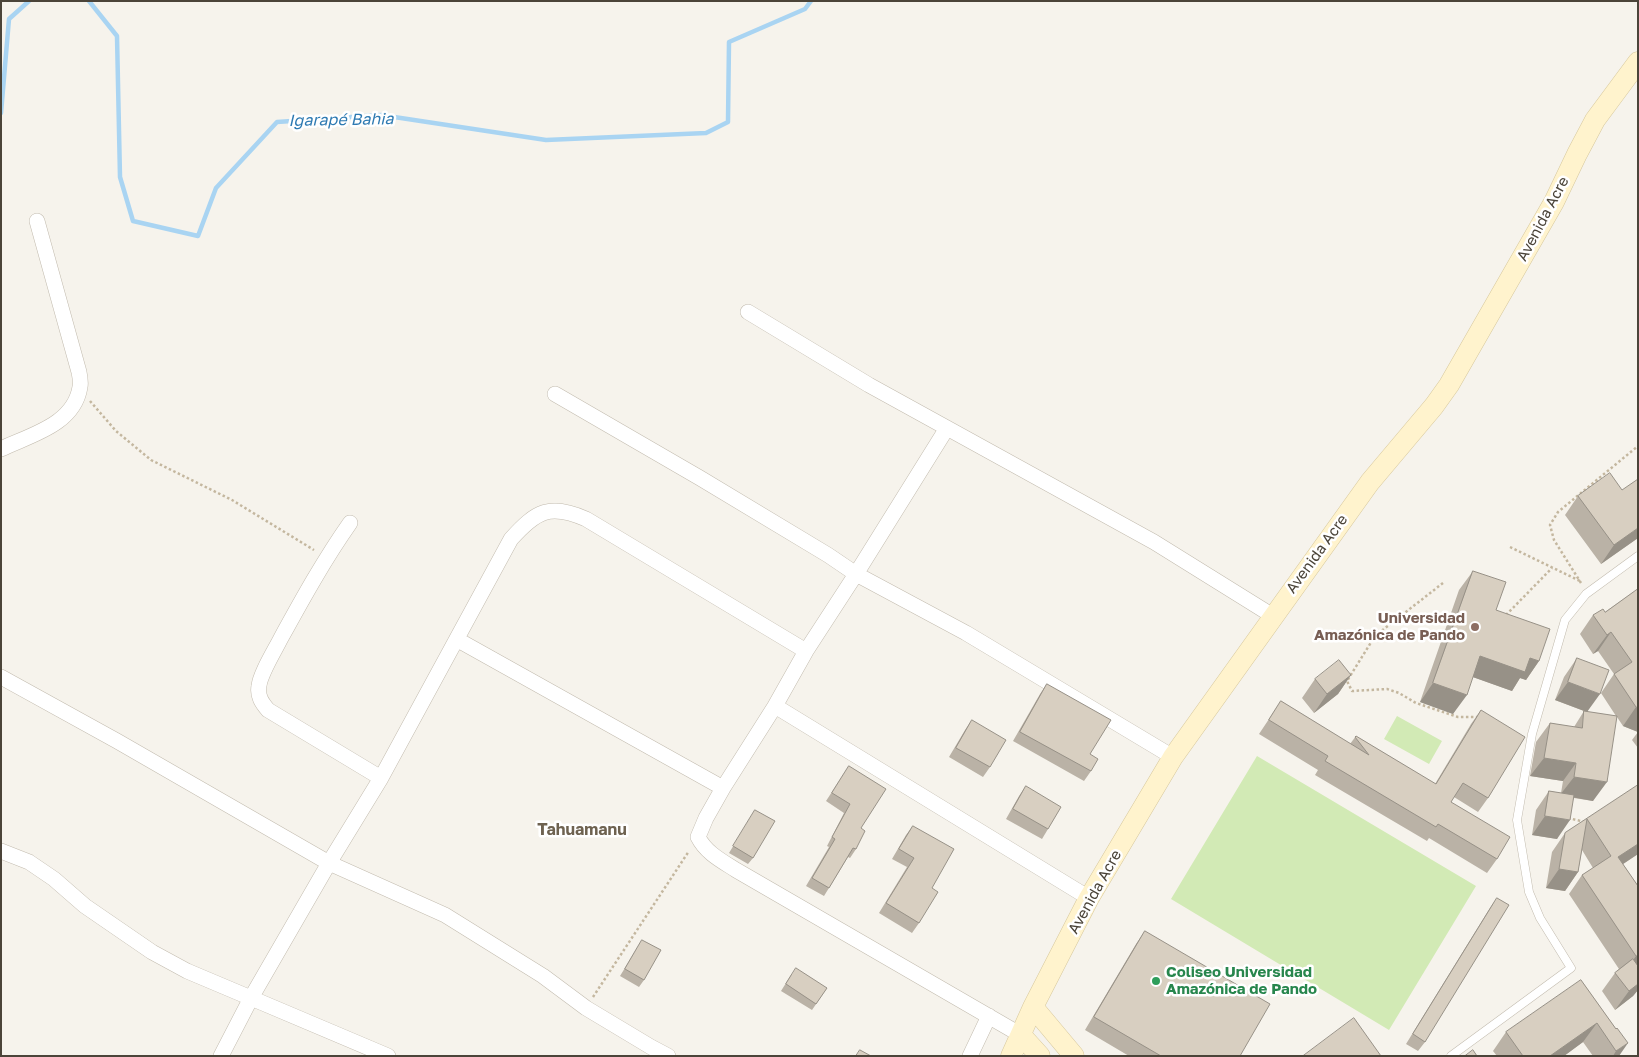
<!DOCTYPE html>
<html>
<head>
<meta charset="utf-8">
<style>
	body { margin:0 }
	#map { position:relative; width:1639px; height:1057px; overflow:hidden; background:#f6f3ec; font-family:"Golos Text",sans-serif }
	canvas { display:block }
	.frame { position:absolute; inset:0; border:2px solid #4b4439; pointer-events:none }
</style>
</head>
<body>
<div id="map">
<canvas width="1639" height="1057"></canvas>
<div class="frame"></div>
</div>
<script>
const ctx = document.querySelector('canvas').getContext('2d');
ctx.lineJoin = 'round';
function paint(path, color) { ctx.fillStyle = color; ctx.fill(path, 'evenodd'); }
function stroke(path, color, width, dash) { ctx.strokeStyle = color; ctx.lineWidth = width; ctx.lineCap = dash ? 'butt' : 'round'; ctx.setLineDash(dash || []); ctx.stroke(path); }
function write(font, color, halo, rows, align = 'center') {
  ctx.font = font + ' "Golos Text",sans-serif'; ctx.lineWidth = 5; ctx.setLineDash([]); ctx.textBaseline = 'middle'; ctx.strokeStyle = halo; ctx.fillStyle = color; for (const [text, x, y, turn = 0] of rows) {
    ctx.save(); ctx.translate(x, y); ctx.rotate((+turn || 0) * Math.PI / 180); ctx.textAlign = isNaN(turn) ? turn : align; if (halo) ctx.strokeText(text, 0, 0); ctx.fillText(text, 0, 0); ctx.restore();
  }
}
const green = new Path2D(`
	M 1397,716 L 1442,741 L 1429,764 L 1384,739 Z
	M 1257,756 L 1476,886 L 1389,1030 L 1171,899 Z`);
const stream = new Path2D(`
	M 89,1 L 117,36 L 120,177 L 133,221 L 198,236 L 216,188 L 277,122 L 381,115 L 546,140 L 706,133 L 728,122 L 729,42 L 805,9 L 811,1
	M 1,113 L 9,19 L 29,1`);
const path = new Path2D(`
	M 90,401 L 116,431 L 151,460 L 232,500 L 314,550
	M 1510,547 L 1580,581
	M 1443,583 L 1375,636 L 1347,681 L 1352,691 L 1387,689 L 1399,693 L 1416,703 L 1458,717 L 1481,717
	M 1581,583 L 1554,540 L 1550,525 L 1558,512 L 1638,446
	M 1506,615 L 1552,568
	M 1568,818 L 1585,822
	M 593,997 L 689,851`);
const lane = new Path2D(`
	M 1451,1056 L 1571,968 L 1540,918 L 1529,892 L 1517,820 L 1532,734 L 1565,620 L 1586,594 L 1638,556`);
const street = new Path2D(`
	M 748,312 L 869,385 L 1154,542 L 1273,616
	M 555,394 L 700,478 L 828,555 L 856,574 L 947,428
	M 1,449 C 30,435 74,425 80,387 C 81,383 80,377 79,372 L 37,221
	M 350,523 C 324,560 303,598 281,638 C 275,650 260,674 259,686 C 257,696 262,703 268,710 L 381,778
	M 458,640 L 723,788
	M 806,651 L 775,706 L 1089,898
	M 1,677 L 117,741 L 329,863 L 445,915 L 543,976 L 586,1008 L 651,1047 L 668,1056
	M 775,706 L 723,788 L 706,818 L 698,837 C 706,853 722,861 736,870 L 1021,1035
	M 1,851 L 29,862 L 54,879 L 85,906 L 152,952 L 187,971 L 251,998 L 329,863 L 381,778 L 511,539 C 536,511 550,503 586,519 L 806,651 L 856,574 L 966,633 L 1173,757
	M 221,1056 L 251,998 L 388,1056
	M 970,1056 L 989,1016`);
const secondary = new Path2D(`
	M 1033,1007 L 1074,1056
	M 1021,1035 L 1040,1056
	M 1011,1056 L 1033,1007 L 1089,898 L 1173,757 L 1370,482 L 1434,406 L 1449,385 L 1554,202 L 1577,154 L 1595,120 L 1638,62`);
const wall = new Path2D(`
	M 1578,496 L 1638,538 L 1601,564 L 1565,515 Z
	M 1473,571 L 1496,610 L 1539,661 L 1526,680 L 1520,678 L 1512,691 L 1473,677 L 1453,714 L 1420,702 L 1459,590 Z
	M 1638,589 L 1638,748 L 1632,740 L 1638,732 L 1623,726 L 1617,717 L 1593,801 L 1574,798 L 1557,839 L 1532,835 L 1536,810 L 1549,791 L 1561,793 L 1563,781 L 1530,776 L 1536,742 L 1550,723 L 1574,727 L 1584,711 L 1555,700 L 1564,677 L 1577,658 L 1588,712 L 1616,716 L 1601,693 L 1614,674 L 1598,651 L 1593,654 L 1580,634 L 1593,615 L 1605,612 Z
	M 1351,675 L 1338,694 L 1314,713 L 1302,698 L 1315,679 Z
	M 1047,684 L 1090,754 L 1091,771 L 1084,781 L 1013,741 L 1040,694 Z
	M 1281,701 L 1350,744 L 1356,736 L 1435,784 L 1471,724 L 1481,710 L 1488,798 L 1478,812 L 1454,797 L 1451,802 L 1497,859 L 1487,873 L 1429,838 L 1427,841 L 1315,775 L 1318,770 L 1259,734 Z
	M 972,720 L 990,767 L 983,777 L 949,757 L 965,730 Z
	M 849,766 L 861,828 L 856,849 L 850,858 L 848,857 L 824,896 L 806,886 L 829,847 L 827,846 L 844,813 L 826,801 Z
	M 1638,785 L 1638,854 L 1623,864 L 1638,886 L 1638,990 L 1633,996 L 1615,1010 L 1602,991 L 1615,973 L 1619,969 L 1569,894 L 1582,875 L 1593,868 L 1582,850 L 1578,872 L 1565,891 L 1546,888 L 1552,852 L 1565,833 Z
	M 1026,786 L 1048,829 L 1042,839 L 1006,819 L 1019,796 Z
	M 755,810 L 753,858 L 748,864 L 729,853 Z
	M 913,826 L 932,888 L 919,923 L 912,933 L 879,913 L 907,867 L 892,859 L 906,835 Z
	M 1497,898 L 1425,1042 L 1418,1051 L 1406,1044 L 1490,908 Z
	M 1145,931 L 1240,1056 L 1129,1056 L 1085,1030 L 1136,944 Z
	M 642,940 L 644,980 L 639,987 L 620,976 Z
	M 791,975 L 827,988 L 812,1010 L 781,991 Z
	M 1581,980 L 1616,1029 L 1619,1056 L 1593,1056 L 1583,1042 L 1564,1056 L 1497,1056 L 1493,1051 L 1506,1032 Z`);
const shadedWall = new Path2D(`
	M 1638,528 L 1638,538 L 1601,564 L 1614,545 Z
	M 1611,632 L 1598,651 L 1593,654 L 1607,635 Z
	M 1480,656 L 1530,658 L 1539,661 L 1526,680 L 1520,678 L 1512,691 L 1467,675 Z
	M 1351,675 L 1338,694 L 1314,713 L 1327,694 Z
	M 1568,682 L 1600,694 L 1587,712 L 1555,700 Z
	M 1433,683 L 1467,695 L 1453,714 L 1420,702 Z
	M 1636,707 L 1638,708 L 1638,732 L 1623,726 Z
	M 1544,758 L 1576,763 L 1563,781 L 1530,776 Z
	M 1574,777 L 1607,782 L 1593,801 L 1560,795 Z
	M 1545,816 L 1570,820 L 1557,839 L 1532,835 Z
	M 1638,844 L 1638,854 L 1605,876 L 1618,857 Z
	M 1559,869 L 1578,872 L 1565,891 L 1546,888 Z
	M 1636,956 L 1638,956 L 1638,966 L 1623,975 Z
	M 1638,984 L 1638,990 L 1633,996 L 1615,1010 L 1629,991 Z
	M 1597,1023 L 1583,1042 L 1564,1056 L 1550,1056 Z
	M 1628,1043 L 1619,1056 L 1613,1056 L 1616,1051 Z`);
const building = new Path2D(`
	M 1610,473 L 1622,490 L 1638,479 L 1638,528 L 1614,545 L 1578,496 Z
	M 1473,571 L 1506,582 L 1496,610 L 1550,629 L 1539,661 L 1530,658 L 1525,672 L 1480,656 L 1467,695 L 1433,683 Z
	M 1638,589 L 1638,708 L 1636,707 L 1614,674 L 1632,662 L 1611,632 L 1607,635 L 1593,615 L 1603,609 L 1605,612 Z
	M 1577,658 L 1609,670 L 1600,694 L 1568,682 Z
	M 1339,660 L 1351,675 L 1327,694 L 1315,679 Z
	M 1047,684 L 1111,720 L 1090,754 L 1098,759 L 1091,771 L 1020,732 Z
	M 1281,701 L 1369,755 L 1355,737 L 1356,736 L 1436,784 L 1481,710 L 1525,737 L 1488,798 L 1463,783 L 1451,802 L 1510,837 L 1497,859 L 1438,824 L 1436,827 L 1325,761 L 1328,756 L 1269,720 Z
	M 1584,711 L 1617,716 L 1607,782 L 1574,777 L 1576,763 L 1544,758 L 1550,723 L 1582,728 Z
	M 972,720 L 1006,740 L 990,767 L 956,748 Z
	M 849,766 L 886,789 L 861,828 L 865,831 L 856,849 L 853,848 L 829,888 L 812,878 L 835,839 L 832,837 L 850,804 L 832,793 Z
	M 1638,785 L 1638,844 L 1618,857 L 1638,886 L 1638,956 L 1636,956 L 1582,875 L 1611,856 L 1587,819 L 1578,872 L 1559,869 L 1565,833 Z
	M 1026,786 L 1061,807 L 1048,829 L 1013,809 Z
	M 1549,791 L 1574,795 L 1570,820 L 1545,816 Z
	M 755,810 L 775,821 L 753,858 L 733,846 Z
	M 913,826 L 954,849 L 932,888 L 938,892 L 919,923 L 886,903 L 914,858 L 899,849 Z
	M 1497,898 L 1509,905 L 1425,1042 L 1413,1034 Z
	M 1145,931 L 1270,1004 L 1240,1056 L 1161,1056 L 1094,1017 Z
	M 642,940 L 661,950 L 644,980 L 625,969 Z
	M 1633,959 L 1638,966 L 1638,984 L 1629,991 L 1615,973 Z
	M 796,968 L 827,988 L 816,1004 L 786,984 Z
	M 1581,980 L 1616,1029 L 1617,1028 L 1628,1043 L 1616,1051 L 1597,1023 L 1550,1056 L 1523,1056 L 1506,1032 Z
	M 1354,1018 L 1381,1056 L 1303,1056 Z
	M 860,1050 L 871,1056 L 856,1056 Z
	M 1473,1050 L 1477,1056 L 1465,1056 Z`);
const markers = [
	[1475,627,5,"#8d6e63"],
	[1156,981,5,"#2e9e5b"]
];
const streetNames = [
	["Avenida Acre",1543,219,-62],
	["Avenida Acre",1317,554,-54],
	["Avenida Acre",1095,892,-61]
];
const educationNames = [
	["Universidad",1465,618],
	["Amazónica de Pando",1465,635]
];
const leisureNames = [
	["Coliseo Universidad",1166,972],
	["Amazónica de Pando",1166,989]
];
const waterNames = [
	["Igarapé Bahia",341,120,-1]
];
const neighbourhoodNames = [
	["Tahuamanu",582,830]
];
paint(green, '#d2eab5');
stroke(stream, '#a9d4f2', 4.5);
stroke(lane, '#c2bbae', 9);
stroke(street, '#c2bbae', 16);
stroke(secondary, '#d6c79b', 21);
stroke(path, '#c4b79f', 2.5, [2.5, 2.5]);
stroke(lane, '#fff', 8);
stroke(street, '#fff', 15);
stroke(secondary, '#fff3cd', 20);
paint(wall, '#bab2a6');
paint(shadedWall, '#979187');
paint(building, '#d8cfc1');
stroke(building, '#979187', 1);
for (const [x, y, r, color] of markers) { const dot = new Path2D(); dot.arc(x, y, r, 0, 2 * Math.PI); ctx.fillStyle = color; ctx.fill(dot); stroke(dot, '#fff', 2); }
write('15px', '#4b4439', '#fff', streetNames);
write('bold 15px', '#785e54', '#fff', educationNames, 'right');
write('bold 15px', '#27864d', '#fff', leisureNames, 'left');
write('italic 16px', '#2e7ab2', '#fff', waterNames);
write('bold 16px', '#6e6250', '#fff', neighbourhoodNames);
</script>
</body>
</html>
